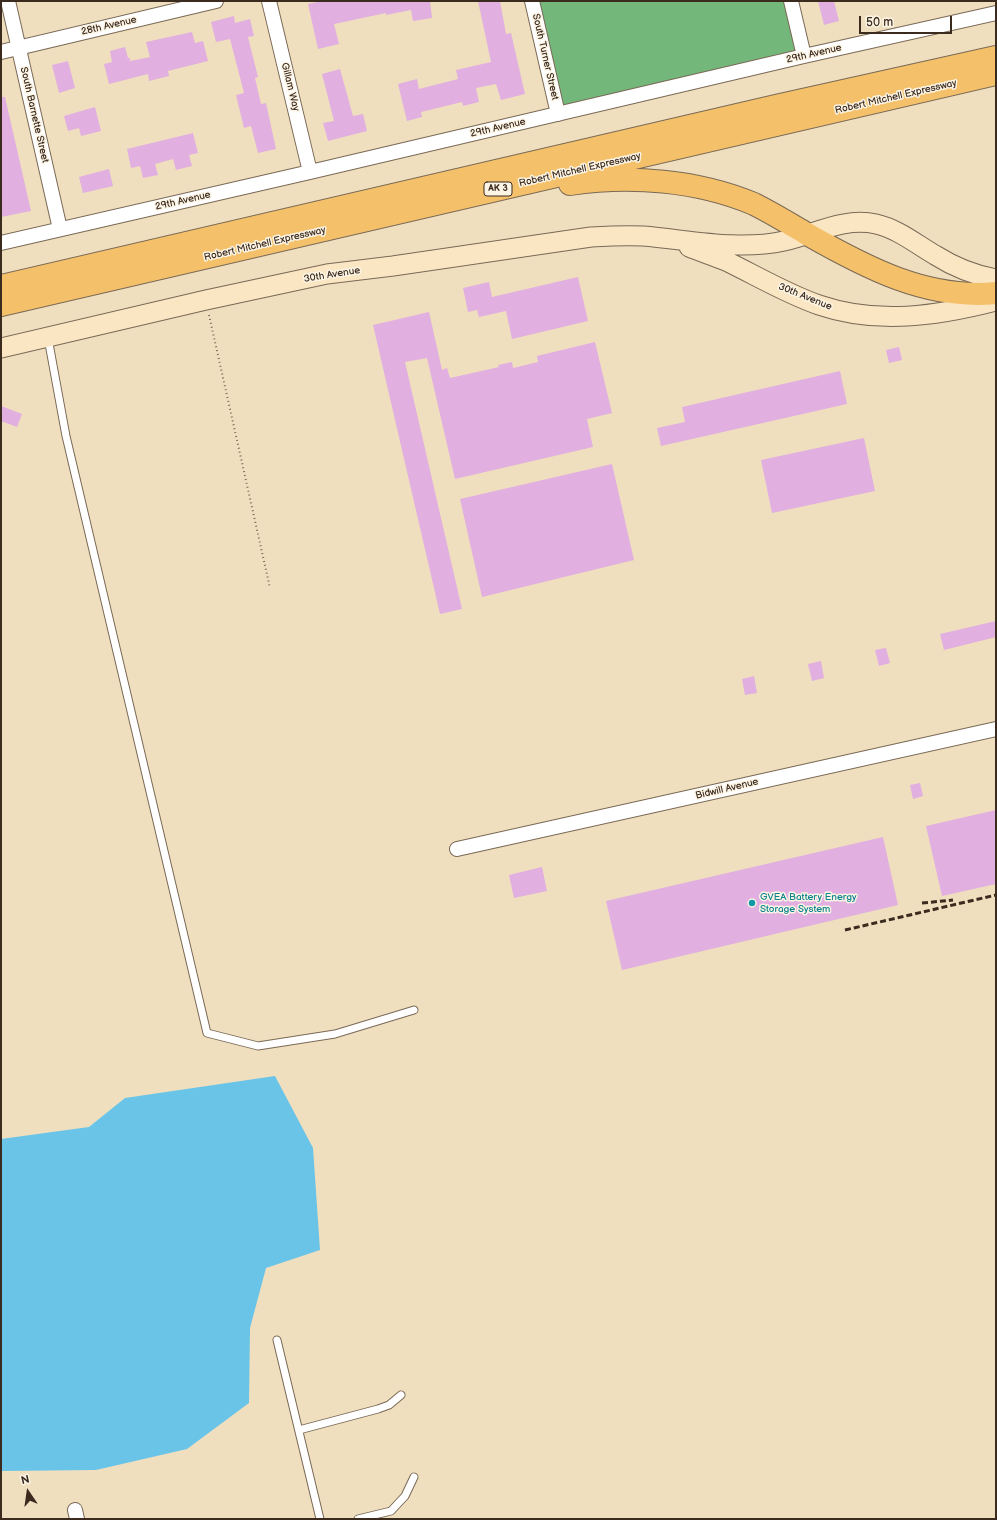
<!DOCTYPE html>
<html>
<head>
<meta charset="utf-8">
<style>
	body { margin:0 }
	#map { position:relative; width:997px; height:1520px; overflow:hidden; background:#efdfbf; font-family:"Balsamiq Sans",sans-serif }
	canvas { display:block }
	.frame { position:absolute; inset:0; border:2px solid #3b2a1e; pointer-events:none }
	.north { position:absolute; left:8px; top:1472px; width:40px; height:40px; -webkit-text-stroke:3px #fcf5e5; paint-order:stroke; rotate:347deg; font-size:11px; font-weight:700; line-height:16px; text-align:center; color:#3b2a1e }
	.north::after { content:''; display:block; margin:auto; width:14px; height:18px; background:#3b2a1e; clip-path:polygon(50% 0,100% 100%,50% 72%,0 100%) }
	.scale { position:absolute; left:859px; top:16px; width:93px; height:18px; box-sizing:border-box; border:2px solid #3b2a1e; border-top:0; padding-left:5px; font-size:12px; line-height:14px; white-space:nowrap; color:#3b2a1e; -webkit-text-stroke:3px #fcf5e5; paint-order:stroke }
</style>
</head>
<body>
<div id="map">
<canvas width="997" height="1520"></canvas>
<div class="frame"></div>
<div class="north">N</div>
<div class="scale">50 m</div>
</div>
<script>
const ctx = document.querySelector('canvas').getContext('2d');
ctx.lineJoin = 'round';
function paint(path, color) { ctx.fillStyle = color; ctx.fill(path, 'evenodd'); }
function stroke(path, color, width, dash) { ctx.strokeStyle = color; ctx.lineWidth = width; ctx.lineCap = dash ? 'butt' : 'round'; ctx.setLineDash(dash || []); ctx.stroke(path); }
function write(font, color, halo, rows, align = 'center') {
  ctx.font = font + ' "Balsamiq Sans",sans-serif'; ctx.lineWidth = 3; ctx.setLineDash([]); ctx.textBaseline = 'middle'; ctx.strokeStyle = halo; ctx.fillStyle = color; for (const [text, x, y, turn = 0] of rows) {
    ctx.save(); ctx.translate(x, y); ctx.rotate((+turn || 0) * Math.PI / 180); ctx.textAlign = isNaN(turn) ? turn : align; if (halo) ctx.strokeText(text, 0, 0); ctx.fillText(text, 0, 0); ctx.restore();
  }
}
const forest = new Path2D(`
	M 532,1 L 788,1 L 804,56 L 558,114 Z`);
const water = new Path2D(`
	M 275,1076 L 313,1148 L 320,1250 L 266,1268 L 250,1328 L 249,1403 L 187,1449 L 96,1470 L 1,1471 L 1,1139 L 89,1127 L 125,1098 Z`);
const building = new Path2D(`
	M 322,1 L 430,1 L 432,18 L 413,21 L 411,10 L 386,15 L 386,13 L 334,24 L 339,44 L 318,49 L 308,4 Z
	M 478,1 L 500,1 L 506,34 L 511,33 L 525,94 L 501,100 L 496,84 L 476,88 L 479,102 L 463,106 L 462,102 L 421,112 L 422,117 L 407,121 L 398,84 L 417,79 L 419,89 L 458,79 L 456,70 L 491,62 Z
	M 818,1 L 834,1 L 839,21 L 824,25 Z
	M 234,16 L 235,23 L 250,19 L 254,36 L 248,37 L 258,77 L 255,78 L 261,104 L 266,103 L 276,149 L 258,153 L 251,126 L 244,128 L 236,95 L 244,93 L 230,39 L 216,42 L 211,22 Z
	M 192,32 L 195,43 L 203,41 L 208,61 L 168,71 L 169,76 L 149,81 L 148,74 L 109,84 L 104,64 L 112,62 L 110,51 L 125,47 L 128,58 L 130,58 L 130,61 L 150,57 L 146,42 Z
	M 68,61 L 75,88 L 59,93 L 52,65 Z
	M 340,69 L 353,116 L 363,114 L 367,131 L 328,141 L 323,123 L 334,121 L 322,74 Z
	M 1,97 L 5,97 L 31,211 L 1,217 Z
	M 95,107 L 101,131 L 81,136 L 79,128 L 68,131 L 64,116 Z
	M 193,133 L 198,153 L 189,155 L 192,166 L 176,170 L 173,159 L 155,164 L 158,175 L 143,178 L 140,166 L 131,168 L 127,149 Z
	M 109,169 L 113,186 L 83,193 L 79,177 Z
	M 578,277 L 588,321 L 512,339 L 506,311 L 479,317 L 477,310 L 468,312 L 463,288 L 489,282 L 492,297 Z
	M 429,312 L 442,370 L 447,368 L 450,378 L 499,367 L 498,365 L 512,362 L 513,368 L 538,362 L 537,356 L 595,342 L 612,413 L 587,419 L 593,447 L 455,479 L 427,358 L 405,362 L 462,609 L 440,614 L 373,325 Z
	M 899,347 L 902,360 L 889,363 L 886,350 Z
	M 840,371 L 847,404 L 661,446 L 657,428 L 685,422 L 682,407 Z
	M 1,406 L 22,414 L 17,427 L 1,421 Z
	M 864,438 L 875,491 L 772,513 L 761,460 Z
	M 612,464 L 634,560 L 482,597 L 460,499 Z
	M 996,621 L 996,637 L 944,650 L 940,634 Z
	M 886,648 L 890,663 L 879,666 L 875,650 Z
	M 821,661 L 824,678 L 812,681 L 808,664 Z
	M 754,676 L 757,693 L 745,695 L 742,679 Z
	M 920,783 L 923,796 L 913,799 L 910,785 Z
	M 996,810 L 996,884 L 942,896 L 926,826 Z
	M 883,837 L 898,905 L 622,970 L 606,901 Z
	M 542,867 L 547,891 L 514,898 L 509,875 Z`);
const path = new Path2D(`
	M 209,315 L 270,588`);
const lane = new Path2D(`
	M 48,338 L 66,436 L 207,1033 L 258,1046 L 335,1034 L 414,1010
	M 277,1340 L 320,1519
	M 299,1430 L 378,1409 L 389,1405 L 401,1395
	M 358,1519 L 391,1511 L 405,1496 L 414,1477`);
const street = new Path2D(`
	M 8,1 L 60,229
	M 269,1 L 310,172
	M 532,1 L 558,114
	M 791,1 L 804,56
	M 1,52 L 216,1
	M 1,243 L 310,172 L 804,56 L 996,13
	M 457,849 L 996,729
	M 75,1510 L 77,1519`);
const secondary = new Path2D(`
	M 689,247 C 701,252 714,256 726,261 C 757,276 787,294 819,305 C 877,325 938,316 996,301
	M 1,348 L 206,300 L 327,274 L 393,266 L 591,237 C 608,236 625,235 643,236 C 690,240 738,251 784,241 C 815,234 844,217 876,224 C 898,229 916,244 935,255 C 954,267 973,275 996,279`);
const primary = new Path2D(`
	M 807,234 C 865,267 927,300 996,293`);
const highway = new Path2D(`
	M 570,184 C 630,175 697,180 754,204 C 772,213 790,224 807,234
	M 1,286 L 776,106 L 996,57
	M 1,305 L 996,74`);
const rail = new Path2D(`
	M 922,903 L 953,900
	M 845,930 L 996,895`);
const markers = [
	[752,903,4,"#0f9aa8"]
];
const shields = [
	[498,189,28]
];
const shieldNames = [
	["AK 3",498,189]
];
const streetNames = [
	["28th Avenue",109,26,-13],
	["29th Avenue",814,54,-13],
	["South Turner Street",545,57,77],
	["Gillam Way",290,87,76],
	["Robert Mitchell Expressway",896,97,-13],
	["South Barnette Street",34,115,77],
	["29th Avenue",498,128,-13],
	["Robert Mitchell Expressway",580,170,-13],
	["29th Avenue",183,201,-13],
	["Robert Mitchell Expressway",265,244,-13],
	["30th Avenue",332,275,-9],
	["30th Avenue",805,297,22],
	["Bidwill Avenue",727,789,-13]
];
const cultureNames = [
	["GVEA Battery Energy",760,897],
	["Storage System",760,909]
];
paint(forest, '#73b77b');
paint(water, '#6ac4e7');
paint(building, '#e1afe0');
stroke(lane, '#7a6956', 9);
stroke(street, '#7a6956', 16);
stroke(secondary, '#7a6956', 21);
stroke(primary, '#7a6956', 24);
stroke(highway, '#7a6956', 24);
stroke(path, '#7a6956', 2, [1, 3]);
stroke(lane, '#fff', 7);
stroke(street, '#fff', 14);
stroke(secondary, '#fbe6c3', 19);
stroke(primary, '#f4c16a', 22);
stroke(highway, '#f4c16a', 22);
stroke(rail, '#3b2a1e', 3, [6, 3]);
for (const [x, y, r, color] of markers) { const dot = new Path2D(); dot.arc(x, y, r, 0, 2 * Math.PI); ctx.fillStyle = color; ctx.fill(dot); stroke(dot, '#fcf5e5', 1.5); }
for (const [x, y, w] of shields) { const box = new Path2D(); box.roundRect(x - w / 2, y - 7, w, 14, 3); ctx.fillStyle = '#fcf5e5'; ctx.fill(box); stroke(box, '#3b2a1e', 1); }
write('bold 9px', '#3b2a1e', null, shieldNames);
write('10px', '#3b2a1e', '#fcf5e5', streetNames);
write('10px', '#0d838f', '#fcf5e5', cultureNames, 'left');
</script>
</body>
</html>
